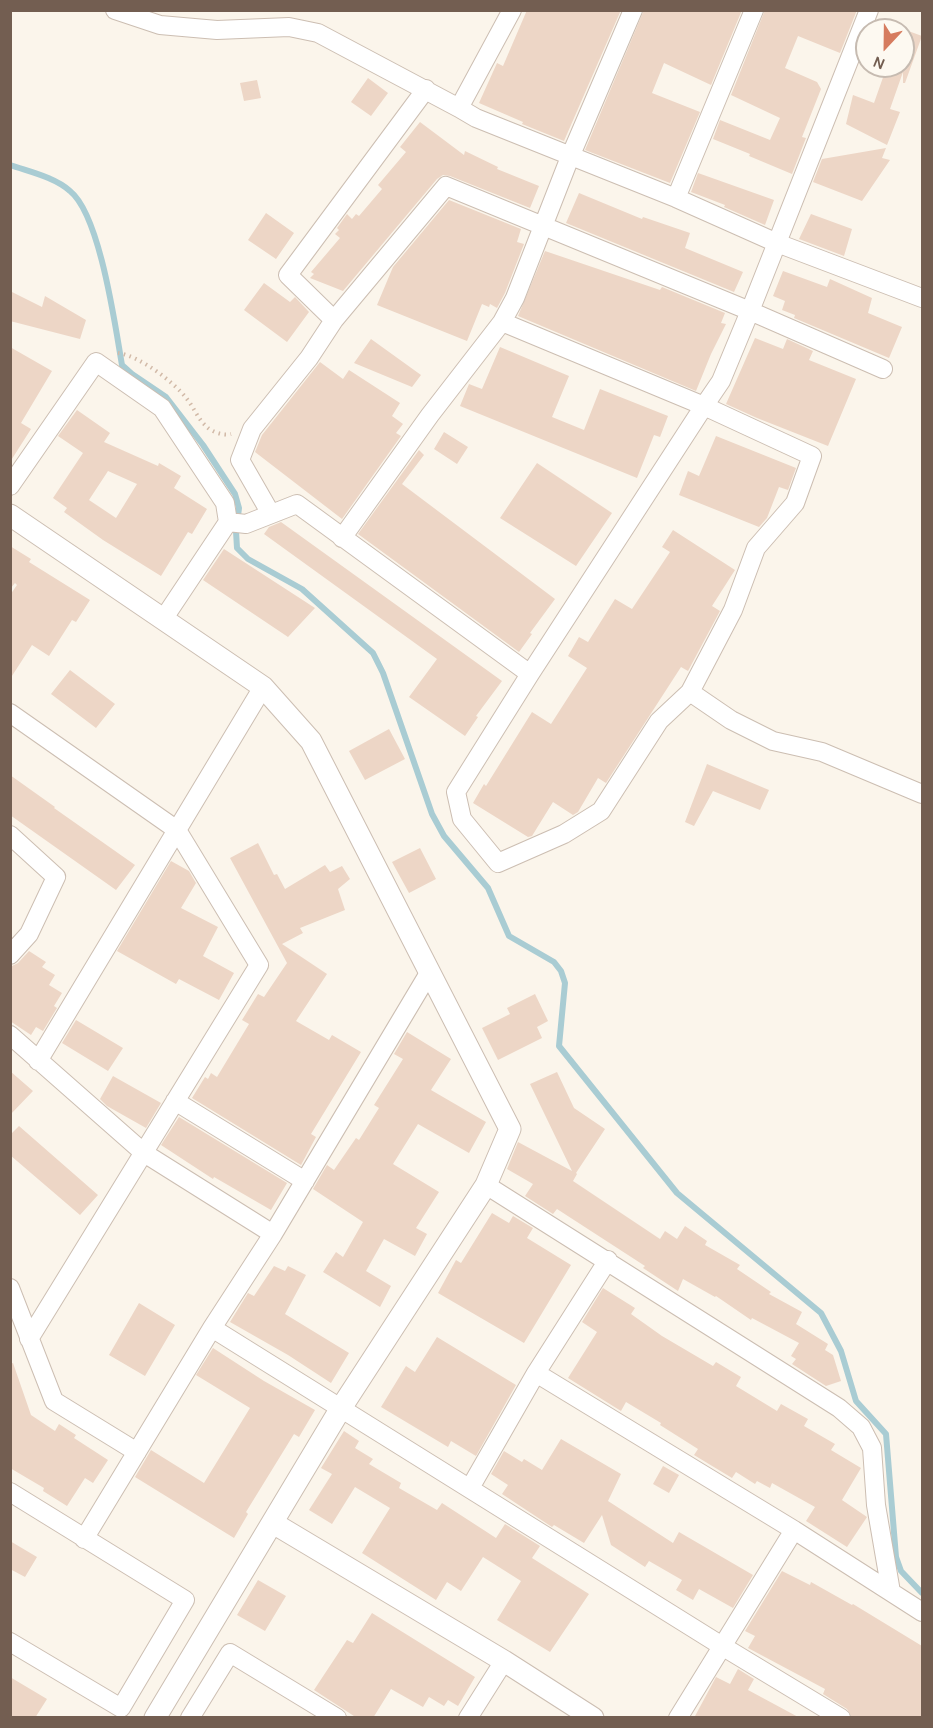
<!DOCTYPE html>
<html>
<head>
<meta charset="utf-8">
<style>
	body { margin:0 }
	#map { position:relative; width:933px; height:1728px; overflow:hidden; background:#fbf5eb; font-family:Karla,sans-serif }
	canvas { display:block }
	.frame { position:absolute; inset:0; border:12px solid #735e51; pointer-events:none }
	.north { position:absolute; left:855px; top:18px; width:60px; height:60px; box-sizing:border-box; background:#fdf9f1; border:2px solid #c6bbb1; border-radius:50%; rotate:202deg; font-size:16px; font-weight:700; line-height:24px; text-align:center; color:#735e51 }
	.north::after { content:''; display:block; margin:auto; width:21px; height:27px; background:#d67c5f; clip-path:polygon(50% 0,100% 100%,50% 72%,0 100%) }
</style>
</head>
<body>
<div id="map">
<canvas width="933" height="1728"></canvas>
<div class="frame"></div>
<div class="north">N</div>
</div>
<script>
const ctx = document.querySelector('canvas').getContext('2d');
ctx.lineJoin = 'round';
function stroke(path, color, width, dash) { ctx.strokeStyle = color; ctx.lineWidth = width; ctx.lineCap = dash ? 'butt' : 'round'; ctx.setLineDash(dash || []); ctx.stroke(path); }
function paint(path, color) { ctx.fillStyle = color; ctx.fill(path, 'evenodd'); }
const stream = new Path2D(`
	M 10,165 C 30,172 54,177 70,191 C 100,215 115,325 122,365 L 132,374 L 166,397 L 203,445 L 235,494 L 239,508 L 236,531 L 237,548 L 248,559 L 302,589 L 373,653 L 383,673 L 432,814 L 444,836 L 488,888 L 509,936 L 554,962 L 561,971 L 565,983 L 559,1046 L 677,1193 L 821,1313 L 841,1351 L 856,1401 L 886,1434 L 896,1557 L 901,1571 L 922,1593`);
const building = new Path2D(`
	M 527,10 L 621,10 L 564,141 L 522,124 L 523,122 L 479,103 L 497,63 L 503,66 Z
	M 644,10 L 742,10 L 711,85 L 664,63 L 652,93 L 700,112 L 670,183 L 585,150 Z
	M 765,10 L 857,10 L 840,53 L 798,36 L 785,68 L 817,82 L 821,89 L 802,137 L 806,138 L 792,174 L 749,156 L 750,154 L 713,139 L 720,120 L 770,140 L 780,118 L 731,95 Z
	M 903,29 L 922,36 L 905,83 L 903,83 L 903,72 L 890,109 L 900,112 L 887,145 L 846,124 L 853,95 L 874,103 L 887,66 L 903,66 Z
	M 368,78 L 388,93 L 371,116 L 351,102 Z
	M 257,80 L 261,98 L 244,101 L 240,83 Z
	M 420,122 L 464,155 L 465,151 L 498,167 L 497,169 L 539,186 L 530,208 L 450,176 L 443,175 L 437,179 L 343,291 L 310,278 L 314,274 L 311,272 L 340,238 L 335,234 L 339,230 L 337,228 L 347,214 L 352,219 L 356,214 L 359,216 L 382,189 L 378,185 L 406,152 L 400,147 Z
	M 886,148 L 882,158 L 890,160 L 862,201 L 813,182 L 822,159 Z
	M 698,173 L 774,200 L 765,225 L 724,207 L 725,205 L 691,192 Z
	M 579,193 L 642,219 L 643,217 L 690,233 L 685,248 L 743,272 L 734,292 L 566,223 Z
	M 449,200 L 521,229 L 517,242 L 524,244 L 505,293 L 497,308 L 490,304 L 489,307 L 482,304 L 467,341 L 377,305 L 393,267 Z
	M 266,213 L 294,233 L 276,259 L 248,240 Z
	M 811,214 L 852,229 L 844,256 L 799,239 Z
	M 545,251 L 660,290 L 662,287 L 725,313 L 721,323 L 726,324 L 711,354 L 696,391 L 518,316 Z
	M 783,271 L 827,287 L 830,279 L 872,298 L 868,313 L 902,327 L 889,358 L 794,318 L 795,315 L 782,310 L 785,301 L 773,296 Z
	M 264,283 L 290,302 L 295,297 L 309,312 L 287,342 L 244,310 Z
	M 10,291 L 42,307 L 45,296 L 86,320 L 80,339 L 10,321 Z
	M 755,338 L 783,349 L 787,339 L 813,351 L 809,360 L 856,379 L 828,446 L 757,418 L 726,404 Z
	M 371,339 L 421,375 L 412,387 L 354,363 Z
	M 10,347 L 52,371 L 21,423 L 31,429 L 10,462 Z
	M 500,347 L 569,376 L 552,417 L 584,430 L 600,389 L 668,416 L 660,437 L 654,435 L 637,478 L 460,406 L 469,384 L 482,389 Z
	M 320,362 L 343,379 L 349,370 L 400,403 L 392,416 L 403,424 L 396,433 L 401,436 L 342,519 L 255,452 L 262,435 Z
	M 77,410 L 110,433 L 104,442 L 158,466 L 159,463 L 181,476 L 174,488 L 207,509 L 192,534 L 188,532 L 161,576 L 103,540 L 64,512 L 67,508 L 53,498 L 83,453 L 58,436 ZM 108,471 L 137,484 L 116,518 L 89,500 Z
	M 444,432 L 468,447 L 457,464 L 434,449 Z
	M 716,436 L 796,468 L 788,490 L 779,487 L 767,518 L 759,527 L 679,495 L 688,471 L 699,476 Z
	M 419,450 L 424,455 L 402,484 L 555,599 L 530,633 L 532,634 L 519,652 L 358,534 Z
	M 537,463 L 612,513 L 576,566 L 500,518 Z
	M 281,522 L 502,681 L 476,716 L 478,717 L 465,736 L 409,697 L 437,659 L 264,534 L 269,527 Z
	M 673,530 L 735,570 L 712,606 L 720,611 L 688,671 L 681,667 L 606,783 L 598,778 L 578,812 L 573,815 L 553,802 L 532,836 L 528,837 L 473,803 L 484,784 L 486,786 L 532,712 L 551,724 L 587,668 L 568,656 L 579,637 L 588,642 L 615,599 L 632,609 L 670,552 L 662,547 Z
	M 10,546 L 31,559 L 29,562 L 90,600 L 76,622 L 72,620 L 49,656 L 32,645 L 10,679 L 10,595 L 17,585 L 15,583 L 10,589 Z
	M 224,549 L 315,608 L 288,637 L 203,580 Z
	M 70,670 L 115,704 L 96,728 L 51,694 Z
	M 389,729 L 405,759 L 365,780 L 349,751 Z
	M 707,764 L 769,790 L 760,810 L 713,791 L 694,826 L 685,822 Z
	M 10,775 L 55,807 L 54,808 L 135,865 L 116,890 L 10,815 Z
	M 258,843 L 274,875 L 277,874 L 285,889 L 325,865 L 330,872 L 342,866 L 350,879 L 338,889 L 345,910 L 300,928 L 303,933 L 282,944 L 327,974 L 296,1021 L 329,1040 L 332,1035 L 361,1052 L 311,1134 L 316,1137 L 301,1165 L 192,1098 L 205,1077 L 208,1079 L 211,1073 L 217,1077 L 249,1024 L 242,1020 L 258,994 L 264,997 L 287,963 L 230,858 Z
	M 420,848 L 436,879 L 409,893 L 392,862 Z
	M 171,861 L 189,871 L 196,883 L 181,908 L 218,927 L 203,956 L 234,973 L 219,1000 L 179,979 L 176,984 L 117,951 Z
	M 29,951 L 46,962 L 42,967 L 55,975 L 49,985 L 62,993 L 54,1006 L 57,1008 L 43,1031 L 36,1027 L 31,1035 L 10,1021 L 10,967 L 18,963 Z
	M 535,994 L 548,1021 L 537,1027 L 542,1038 L 498,1060 L 482,1028 L 510,1014 L 507,1008 Z
	M 76,1020 L 123,1048 L 108,1071 L 62,1043 Z
	M 407,1032 L 451,1059 L 431,1090 L 486,1122 L 469,1153 L 418,1124 L 393,1164 L 439,1192 L 416,1228 L 427,1234 L 415,1256 L 384,1239 L 366,1271 L 391,1286 L 380,1307 L 323,1272 L 336,1252 L 343,1257 L 363,1222 L 313,1189 L 327,1165 L 334,1170 L 356,1138 L 359,1140 L 379,1108 L 374,1105 L 403,1059 L 394,1054 Z
	M 10,1071 L 33,1091 L 10,1115 Z
	M 557,1072 L 574,1108 L 605,1129 L 576,1173 L 577,1174 L 573,1181 L 660,1239 L 665,1231 L 677,1239 L 685,1226 L 707,1241 L 705,1245 L 740,1265 L 737,1269 L 771,1292 L 769,1294 L 802,1312 L 796,1324 L 828,1344 L 825,1350 L 833,1355 L 841,1381 L 826,1386 L 792,1364 L 796,1359 L 791,1356 L 799,1343 L 752,1318 L 751,1320 L 716,1296 L 715,1297 L 683,1279 L 678,1291 L 643,1268 L 645,1266 L 557,1209 L 553,1214 L 525,1196 L 533,1184 L 507,1169 L 518,1142 L 572,1171 L 530,1084 Z
	M 113,1076 L 161,1103 L 146,1128 L 107,1106 L 100,1099 Z
	M 179,1117 L 287,1183 L 271,1210 L 214,1177 L 213,1179 L 161,1145 Z
	M 19,1126 L 98,1195 L 80,1215 L 10,1155 L 10,1135 Z
	M 492,1213 L 509,1223 L 513,1216 L 533,1228 L 527,1238 L 571,1265 L 524,1343 L 438,1293 L 456,1260 L 461,1263 Z
	M 274,1266 L 285,1271 L 288,1266 L 306,1275 L 285,1314 L 349,1353 L 331,1383 L 288,1355 L 230,1322 L 248,1293 L 254,1296 Z
	M 603,1288 L 635,1308 L 631,1314 L 662,1336 L 713,1366 L 716,1362 L 741,1377 L 736,1386 L 777,1411 L 781,1404 L 808,1419 L 804,1426 L 835,1444 L 831,1450 L 861,1468 L 842,1500 L 867,1517 L 847,1547 L 806,1521 L 815,1507 L 772,1483 L 770,1488 L 757,1481 L 755,1484 L 736,1472 L 732,1478 L 694,1455 L 698,1449 L 660,1425 L 661,1423 L 626,1402 L 621,1411 L 568,1378 L 597,1332 L 582,1322 Z
	M 139,1303 L 175,1325 L 145,1376 L 109,1355 Z
	M 437,1337 L 516,1385 L 476,1456 L 451,1441 L 448,1447 L 381,1407 L 406,1366 L 415,1372 Z
	M 213,1348 L 264,1381 L 315,1410 L 299,1437 L 294,1434 L 246,1512 L 248,1514 L 234,1538 L 135,1477 L 151,1450 L 204,1483 L 250,1408 L 196,1375 Z
	M 13,1363 L 31,1415 L 55,1431 L 59,1424 L 76,1435 L 74,1438 L 108,1460 L 93,1483 L 85,1478 L 67,1506 L 43,1491 L 44,1488 L 10,1468 L 10,1364 Z
	M 344,1431 L 359,1441 L 355,1448 L 373,1459 L 369,1464 L 401,1483 L 399,1488 L 437,1510 L 442,1503 L 496,1538 L 505,1524 L 540,1546 L 532,1558 L 589,1594 L 550,1652 L 497,1620 L 521,1581 L 483,1557 L 461,1591 L 447,1582 L 436,1600 L 362,1553 L 390,1508 L 355,1487 L 332,1524 L 309,1510 L 332,1474 L 321,1468 Z
	M 561,1439 L 621,1474 L 608,1501 L 673,1543 L 679,1532 L 753,1575 L 733,1608 L 699,1589 L 693,1600 L 676,1590 L 682,1580 L 649,1561 L 645,1567 L 611,1545 L 602,1515 L 584,1543 L 554,1525 L 552,1527 L 502,1494 L 508,1485 L 491,1474 L 504,1451 L 522,1462 L 524,1459 L 542,1470 Z
	M 663,1466 L 679,1475 L 669,1493 L 653,1484 Z
	M 10,1541 L 37,1557 L 25,1577 L 10,1569 Z
	M 782,1571 L 810,1585 L 811,1582 L 852,1605 L 853,1604 L 922,1646 L 922,1718 L 852,1718 L 847,1709 L 823,1694 L 825,1689 L 748,1648 L 755,1636 L 745,1631 Z
	M 258,1580 L 286,1596 L 265,1631 L 237,1615 Z
	M 372,1613 L 475,1677 L 458,1706 L 448,1700 L 444,1706 L 429,1697 L 423,1707 L 391,1689 L 373,1718 L 357,1718 L 314,1690 L 347,1640 L 353,1643 Z
	M 738,1669 L 754,1679 L 748,1690 L 800,1718 L 694,1718 L 716,1677 L 730,1684 Z
	M 10,1677 L 47,1699 L 35,1718 L 10,1718 Z`);
const path = new Path2D(`
	M 118,353 C 140,356 174,382 187,399 C 194,408 198,419 206,426 C 211,432 224,436 231,434`);
const minor = new Path2D(`
	M 115,10 L 160,25 L 217,30 L 289,27 L 318,33 L 459,108 L 476,118 L 676,198 L 777,243 L 922,298
	M 459,108 L 512,10
	M 676,198 L 754,10
	M 334,320 L 288,275 L 426,89
	M 502,322 L 704,406 L 812,456 L 795,503 L 756,548 L 733,610 L 690,692 L 659,721 L 601,811 L 564,834 L 498,863 L 462,819 L 456,792 L 530,674 L 704,406 L 721,381 L 750,311 L 869,10
	M 10,486 L 96,362 L 162,408 L 225,503 L 228,522 L 164,618
	M 271,514 L 240,460 L 252,429 L 309,358 L 334,320 L 446,186 L 750,311 L 883,369
	M 228,522 L 246,524 L 297,504 L 530,674
	M 342,538 L 430,415 L 502,322 L 515,298 L 570,157 L 633,10
	M 690,692 L 731,720 L 773,741 L 822,752 L 922,794
	M 10,713 L 177,830 L 259,965 L 29,1339
	M 10,835 L 56,877 L 29,934 L 10,955
	M 10,1035 L 144,1153 L 273,1234
	M 38,1061 L 263,687
	M 175,1101 L 305,1181
	M 486,1185 L 839,1408 L 861,1427 L 872,1448 L 876,1505 L 891,1592
	M 10,1288 L 54,1401 L 137,1452
	M 212,1328 L 722,1646 L 841,1718
	M 536,1373 L 794,1530 L 922,1612
	M 470,1488 L 536,1373 L 608,1260
	M 10,1492 L 185,1600 L 121,1708 L 10,1642
	M 84,1539 L 212,1328 L 273,1234 L 429,973
	M 190,1718 L 230,1653 L 337,1718
	M 468,1718 L 504,1661
	M 678,1718 L 794,1530`);
const tertiary = new Path2D(`
	M 10,515 L 263,687 L 311,741 L 510,1129 L 486,1185 L 341,1408 L 155,1718
	M 273,1523 L 504,1661 L 593,1718`);
stroke(stream, '#a9ccd3', 6);
paint(building, '#edd6c6');
stroke(minor, '#ccbeb2', 20);
stroke(tertiary, '#ccbeb2', 23);
stroke(path, '#d2baa8', 4, [1.5, 4.5]);
stroke(minor, '#fff', 18);
stroke(tertiary, '#fff', 21);
</script>
</body>
</html>
